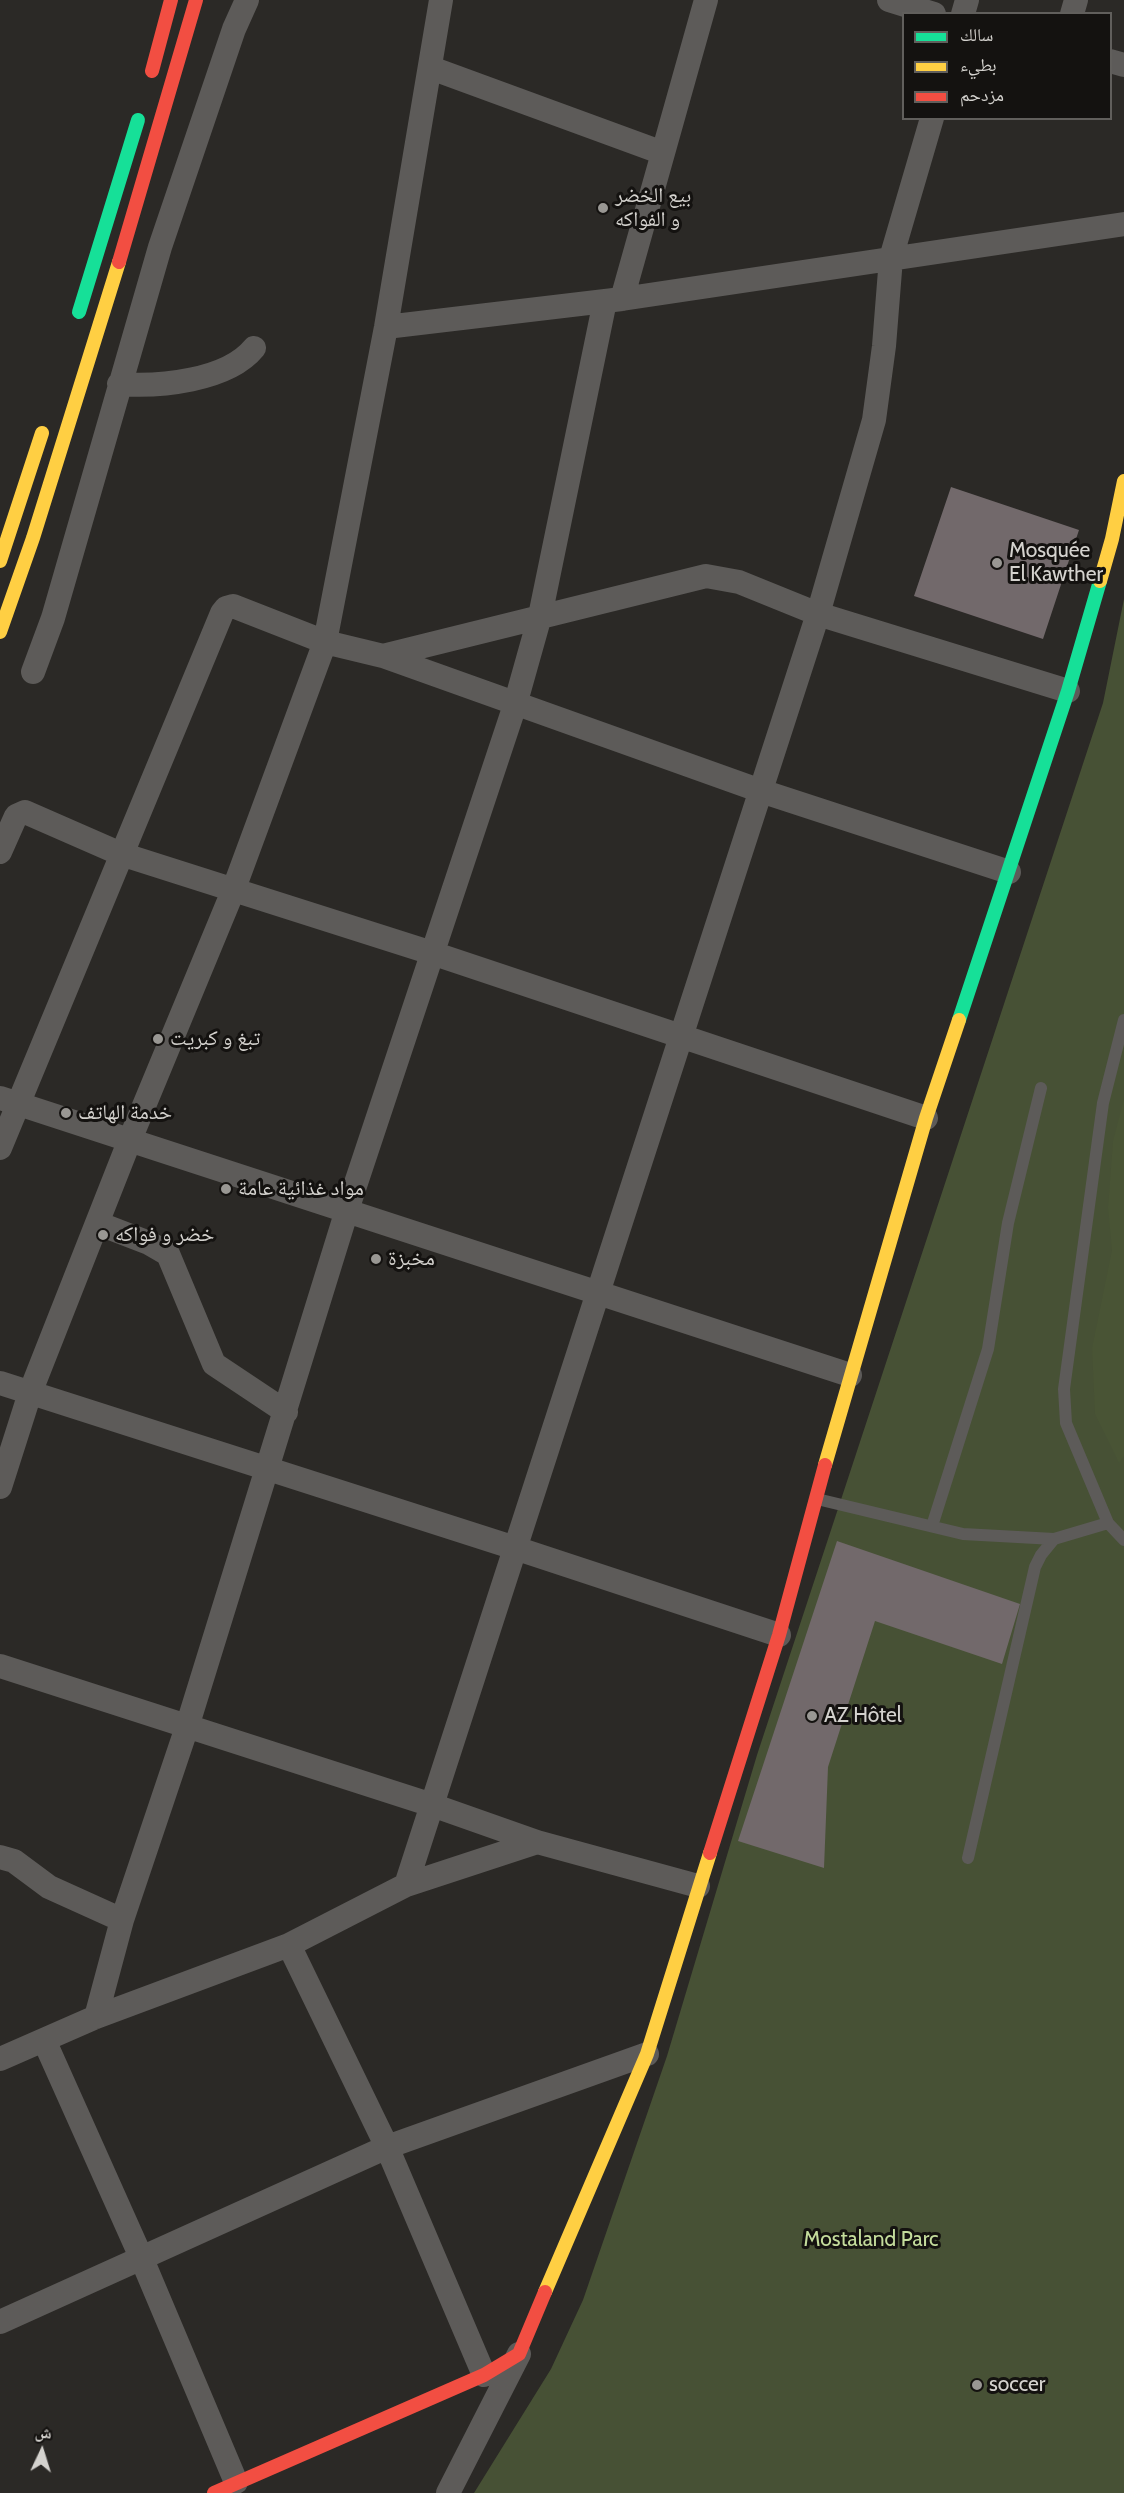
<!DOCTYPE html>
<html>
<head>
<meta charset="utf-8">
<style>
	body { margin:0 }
	#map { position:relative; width:1124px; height:2493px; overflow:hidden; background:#2b2926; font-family:Cabin,"Noto Naskh Arabic",sans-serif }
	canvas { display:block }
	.legend { position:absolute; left:902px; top:12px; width:210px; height:108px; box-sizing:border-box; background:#141210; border:2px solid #615f5c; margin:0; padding:8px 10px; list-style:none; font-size:18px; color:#d4d2ce }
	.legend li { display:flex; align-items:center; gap:12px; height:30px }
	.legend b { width:30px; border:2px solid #615f5c }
	.north { position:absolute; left:12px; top:2421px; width:60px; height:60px; -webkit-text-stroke:4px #141210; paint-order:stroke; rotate:4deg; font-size:16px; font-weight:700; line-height:24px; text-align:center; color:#d4d2ce }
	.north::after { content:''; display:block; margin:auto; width:21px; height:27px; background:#d4d2ce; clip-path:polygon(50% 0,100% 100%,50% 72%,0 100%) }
</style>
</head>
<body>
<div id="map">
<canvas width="1124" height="2493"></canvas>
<ul class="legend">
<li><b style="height:8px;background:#16e098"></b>سالك</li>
<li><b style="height:8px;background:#ffcf43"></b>بطيء</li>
<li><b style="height:8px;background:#f24e42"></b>مزدحم</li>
</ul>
<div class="north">ش</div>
</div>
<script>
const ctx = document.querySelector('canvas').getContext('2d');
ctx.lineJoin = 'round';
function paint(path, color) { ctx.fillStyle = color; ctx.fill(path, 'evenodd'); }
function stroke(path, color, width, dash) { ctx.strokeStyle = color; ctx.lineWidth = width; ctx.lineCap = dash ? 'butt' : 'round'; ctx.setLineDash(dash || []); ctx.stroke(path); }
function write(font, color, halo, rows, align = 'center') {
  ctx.font = font + ' Cabin,"Noto Naskh Arabic",sans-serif'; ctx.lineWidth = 6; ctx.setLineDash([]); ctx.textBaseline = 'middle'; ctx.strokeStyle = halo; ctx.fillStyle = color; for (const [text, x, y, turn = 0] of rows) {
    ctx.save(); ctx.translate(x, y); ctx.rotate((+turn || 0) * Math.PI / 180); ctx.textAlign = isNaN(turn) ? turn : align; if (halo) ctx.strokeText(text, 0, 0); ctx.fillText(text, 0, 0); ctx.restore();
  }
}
const green = new Path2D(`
	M 1124,599 L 1124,2493 L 474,2493 L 551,2369 L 583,2300 L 667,2056 L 757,1755 L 1103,703 Z`);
const forest = new Path2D(`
	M 1124,1099 L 1124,1456 L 1119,1463 L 1095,1414 L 1092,1348 L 1112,1250 L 1108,1208 L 1113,1141 Z`);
const building = new Path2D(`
	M 951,487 L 1079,530 L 1043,639 L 914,596 Z
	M 837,1541 L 1020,1604 L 1002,1664 L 875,1621 L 828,1767 L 824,1868 L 738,1841 Z`);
const lane = new Path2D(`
	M 1124,1020 L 1103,1103 L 1064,1389 L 1066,1423 L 1108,1523 L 1124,1540
	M 817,1499 L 963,1534 L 1054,1539 L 1108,1523
	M 932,1526 L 988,1349 L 1008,1223 L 1041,1088
	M 968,1858 L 1035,1567 L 1041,1555 L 1054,1539`);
const street = new Path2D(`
	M 889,0 L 934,14
	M 963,14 L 967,0
	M 1072,14 L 1076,0
	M 1110,61 L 1124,65
	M 431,68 L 663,153
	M 622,299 L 706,0
	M 386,327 L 622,299 L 1124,224
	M 119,384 C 159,387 227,381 254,348
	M 383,656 L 706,576 L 739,582 L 818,614 L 1068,691
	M 33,672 L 53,618 L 160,247 L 234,29 L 247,0
	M 0,852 L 16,816 L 25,812 L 121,854 L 432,953 L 926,1118
	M 0,1098 L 850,1375
	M 0,1148 L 222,613 L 226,608 L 233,606 L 325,642 L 383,656 L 761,791 L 1009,872
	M 97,1223 L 149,1243 L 168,1254 L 214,1364 L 286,1412
	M 0,1383 L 515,1548 L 779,1635
	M 0,1487 L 30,1393 L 129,1142 L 233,891 L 325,642 L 386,327 L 441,0
	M 0,1666 L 432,1805 L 537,1842 L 698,1886
	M 0,1857 L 14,1861 L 49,1887 L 122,1920
	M 406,1885 L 818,614 L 874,420 L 884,346 L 891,258 L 932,118
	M 289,1945 L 387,2147 L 484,2375
	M 96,2017 L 122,1920 L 187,1727 L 347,1210 L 515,705 L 540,616 L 605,301
	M 44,2040 L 141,2257 L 236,2482
	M 0,2059 L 96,2017 L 289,1945 L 406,1885 L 537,1842
	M 0,2322 L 387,2147 L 647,2054
	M 448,2493 L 519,2354`);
const fast = new Path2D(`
	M 79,312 L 138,120
	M 959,1020 L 1068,691 L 1100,581`);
const slow = new Path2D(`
	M 0,561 L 42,433
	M 1100,581 L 1112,539 L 1124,481
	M 0,632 L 33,538 L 119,262
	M 825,1465 L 926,1118 L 959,1020
	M 545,2292 L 647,2054 L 710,1853`);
const jam = new Path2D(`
	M 152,71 L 171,0
	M 119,262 L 196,0
	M 710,1853 L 779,1635 L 825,1465
	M 214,2493 L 484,2375 L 519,2354 L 545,2292`);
const markers = [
	[603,208,6,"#999793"],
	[997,563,6,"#999793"],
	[158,1039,6,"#999793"],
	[66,1113,6,"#999793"],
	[226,1189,6,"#999793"],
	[103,1235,6,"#999793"],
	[376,1259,6,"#999793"],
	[812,1716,6,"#999793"],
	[977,2385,6,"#999793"]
];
const poiNames = [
	["بيع الخضر",615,196],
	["و الفواكه",615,220],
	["Mosquée",1009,551],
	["El Kawther",1009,575],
	["تبغ و كبريت",170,1039],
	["خدمة الهاتف",78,1113],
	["مواد غذائية عامة",238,1189],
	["خضر و فواكه",115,1235],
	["مخبزة",388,1259],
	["AZ Hôtel",824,1716],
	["soccer",989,2385]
];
const parkNames = [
	["Mostaland Parc",871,2240]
];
paint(green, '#475135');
paint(forest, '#495435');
paint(building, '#72696b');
stroke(lane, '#5d5b59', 12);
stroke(street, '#5d5b59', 24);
stroke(fast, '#16e098', 14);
stroke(slow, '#ffcf43', 14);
stroke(jam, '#f24e42', 14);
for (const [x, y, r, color] of markers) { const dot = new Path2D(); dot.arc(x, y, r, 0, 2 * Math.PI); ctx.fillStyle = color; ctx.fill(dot); stroke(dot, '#141210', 2); }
write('21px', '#d4d2ce', '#141210', poiNames, 'left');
write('21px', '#c4dc9c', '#141210', parkNames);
</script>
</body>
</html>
